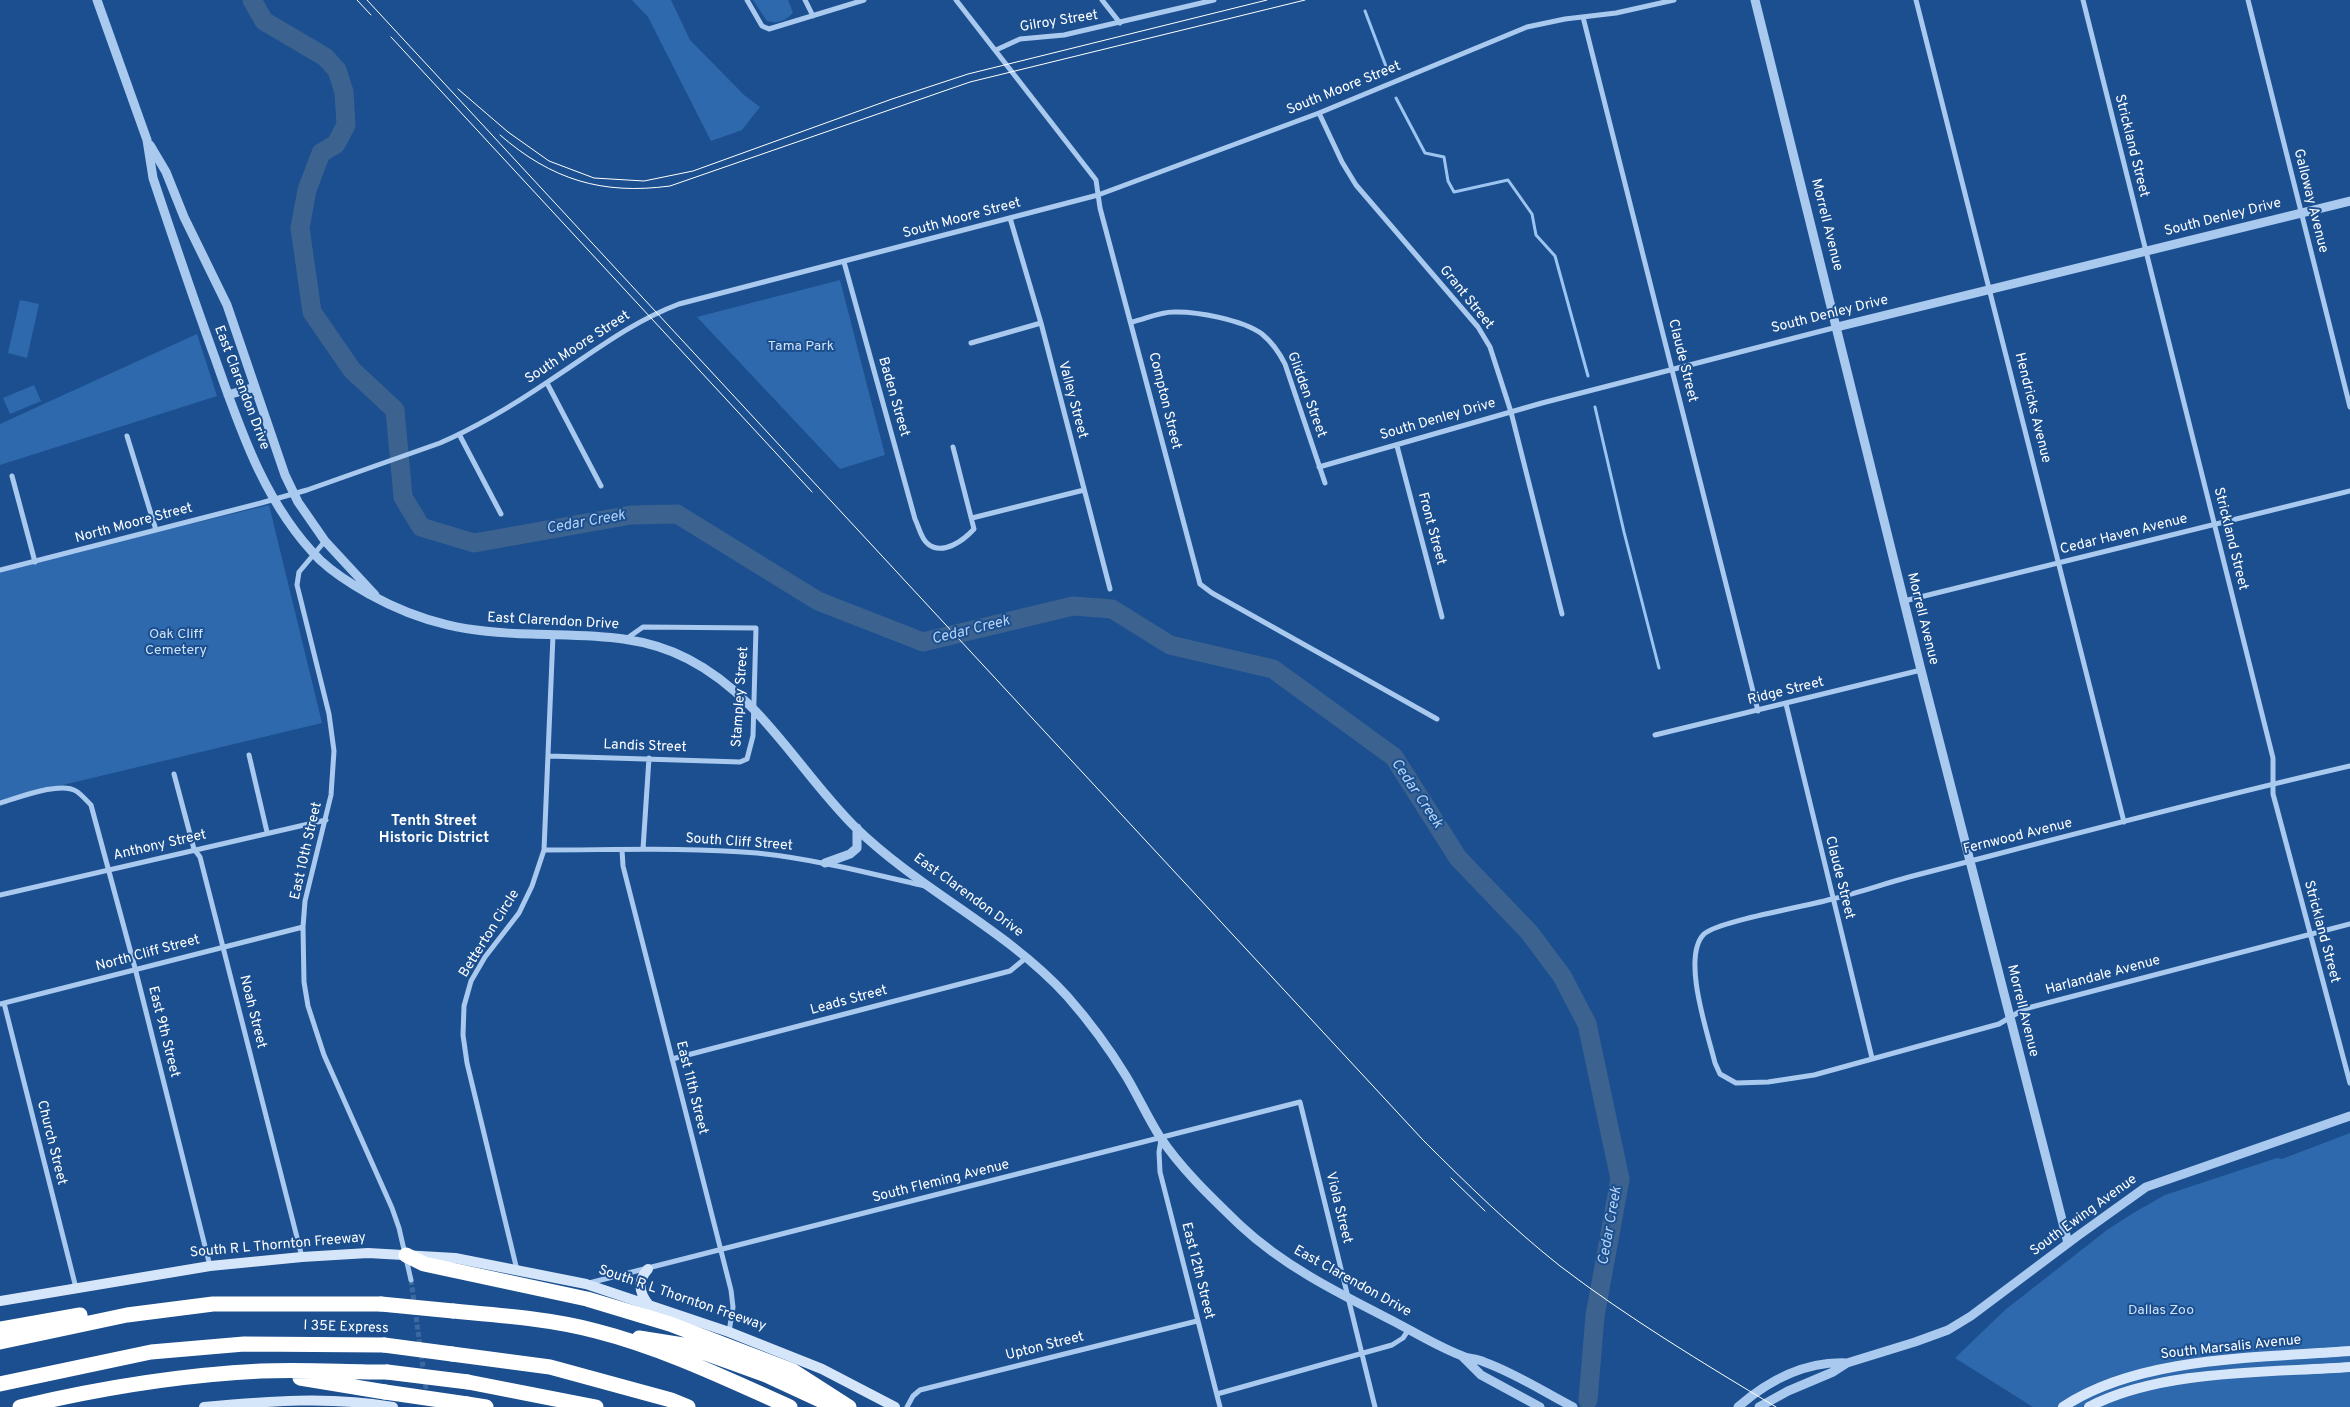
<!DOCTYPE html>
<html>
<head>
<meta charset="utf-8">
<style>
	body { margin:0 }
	canvas { display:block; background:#1b4f8f }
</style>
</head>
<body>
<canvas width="2350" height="1407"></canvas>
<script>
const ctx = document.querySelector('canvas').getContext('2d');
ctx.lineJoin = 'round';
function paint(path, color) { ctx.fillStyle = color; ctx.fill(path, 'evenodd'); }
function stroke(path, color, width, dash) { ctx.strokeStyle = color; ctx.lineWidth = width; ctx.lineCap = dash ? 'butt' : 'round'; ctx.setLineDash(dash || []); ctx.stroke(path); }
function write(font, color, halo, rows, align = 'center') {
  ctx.font = font + ' Overpass,sans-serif'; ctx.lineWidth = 4; ctx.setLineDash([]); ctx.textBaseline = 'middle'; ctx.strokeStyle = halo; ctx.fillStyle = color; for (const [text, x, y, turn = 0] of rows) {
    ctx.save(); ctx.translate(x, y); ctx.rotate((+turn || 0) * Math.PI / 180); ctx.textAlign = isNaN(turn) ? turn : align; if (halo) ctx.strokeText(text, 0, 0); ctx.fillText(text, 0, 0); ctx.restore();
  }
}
const green = new Path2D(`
	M 632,0 L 671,0 L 690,40 L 744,95 L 760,107 L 742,130 L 711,141 L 648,17 Z
	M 753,0 L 788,0 L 793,13 C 785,21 778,24 767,21 Z
	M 840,280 L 885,455 L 840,469 L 697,317 Z
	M 20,300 L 39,304 L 27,358 L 8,353 Z
	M 197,334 L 217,396 L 0,465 L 0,424 Z
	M 34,385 L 41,401 L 10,414 L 3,398 Z
	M 269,505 L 322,723 L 0,800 L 0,570 Z
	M 2350,1133 L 2350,1407 L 2033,1407 L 1955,1358 L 2005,1310 L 2107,1230 L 2135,1212 L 2165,1195 L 2277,1158 L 2282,1159 Z`);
const stream = new Path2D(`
	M 1365,11 L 1387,69
	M 1396,98 L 1425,153 L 1444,157 L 1448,181 L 1454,192 L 1508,180 L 1532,214 L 1536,235 L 1555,256 L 1588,376
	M 1595,407 L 1624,532 L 1659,668`);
const river = new Path2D(`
	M 252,0 L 264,21 L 325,57 L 337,70 L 344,92 L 346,125 L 336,144 L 321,153 L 307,190 L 300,228 L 312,312 L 352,370 L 395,410 L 403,497 L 421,527 L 474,543 L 631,515 L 677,514 L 818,601 L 923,642 L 1073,606 L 1112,609 L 1170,645 L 1273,669 L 1394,757 L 1458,858 L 1529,932 L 1562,976 L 1587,1024 L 1620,1179 L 1595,1316 L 1588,1400`);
const minorTunnel = new Path2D(`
	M 411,1280 L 427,1396`);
const minor = new Path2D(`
	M 747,0 L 762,26 L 769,29 L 864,0
	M 805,0 L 813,16
	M 956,0 L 1096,180 L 1100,208 L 1200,584 L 1212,593 L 1437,719
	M 1102,0 L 1120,23
	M 1916,0 L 2124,822
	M 2083,0 L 2273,758 L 2273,794 L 2276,805 L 2350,1083
	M 2248,0 L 2350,407
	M 1583,17 L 1758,711
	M 996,50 L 1020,39 L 1064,35 L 1214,0
	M 1319,113 L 1342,162 L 1356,185 L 1478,327 L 1490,347 L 1511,412 L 1562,614
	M 1010,218 L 1041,323 L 1110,589
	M 844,262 L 915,519 C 919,527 921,539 928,544 C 943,556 964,540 974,529 L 953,447
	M 1132,322 C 1145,319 1160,312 1173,312 C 1196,311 1243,320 1262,334 C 1273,343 1279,352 1285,364 L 1325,483
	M 971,343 L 1041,323
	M 547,383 L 601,486
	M 459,434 L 501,514
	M 127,436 L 156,530
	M 1397,446 L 1442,617
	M 1319,467 L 1542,403 L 1837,327
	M 12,476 L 35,562
	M 972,518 L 1084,490
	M 325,541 L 299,572 L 297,585 L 329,714 L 334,751 L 331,795 L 305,901 L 303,927 L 304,982 L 308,1006 L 324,1055 L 392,1208 L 399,1228 L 411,1280
	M 0,570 L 261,503 L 307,490 L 440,443 C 477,427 515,404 549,381 C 592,353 631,322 679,304 L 1098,195 L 1319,113 L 1527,27 L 1565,19 L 1616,13 L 1674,0
	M 1904,601 L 2350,491
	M 1786,704 L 1872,1058
	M 1655,735 L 1921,670
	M 249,755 L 267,832
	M 549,756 L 740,762 L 747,759 L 753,736 L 756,628 L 643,627 L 626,639
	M 2350,766 C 2202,800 2056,839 1909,877 C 1883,884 1858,893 1832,899 C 1808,906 1718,921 1704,934 C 1681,957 1708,1034 1715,1063 L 1720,1074 L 1736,1083 L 1768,1082 L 1814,1075 L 1999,1024 L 2024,1009 L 2350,924
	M 174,774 L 194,849 L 200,857 L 302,1257
	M 0,803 C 18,798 60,781 76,791 C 81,794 86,800 91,805 L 135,968 L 210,1266
	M 643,849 L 649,758
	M 544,850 C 615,850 686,847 757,853 C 814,859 869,873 925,886
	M 622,850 L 623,866 L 731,1290 L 733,1307 L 729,1332
	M 0,895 L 326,820
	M 4,1003 L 76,1288
	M 0,1004 L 303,927
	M 672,1059 L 1010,971 L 1027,957
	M 1161,1140 L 1159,1152 L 1160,1172 L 1220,1407
	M 517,1270 L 467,1063 L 463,1035 L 464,1006 L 471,981 L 485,957 L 519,913 L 532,886 L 544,850 L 553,635
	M 589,1283 L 1300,1102 L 1375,1407
	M 1217,1394 L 1392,1345 L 1403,1338 L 1409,1329
	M 907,1407 L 913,1396 L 920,1390 L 1197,1321`);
const tertiary = new Path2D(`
	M 97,0 L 147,140 L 153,178 C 173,238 193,298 215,358 C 240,429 265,505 320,560 C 335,574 351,584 369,594 C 423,624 470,633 532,634 C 585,636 640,633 688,659 C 762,697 799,772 856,828 C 921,891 1006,929 1067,996 C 1089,1021 1109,1048 1126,1076 C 1138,1096 1148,1118 1160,1137 C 1182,1170 1213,1199 1241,1226 C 1285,1267 1340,1294 1393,1321 C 1416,1333 1440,1348 1465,1357 C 1471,1359 1478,1359 1484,1362 C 1515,1373 1544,1392 1573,1407
	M 1755,0 L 1921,670 L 2068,1243
	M 150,145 L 166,172 L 184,217 L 227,305 L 285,475 L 298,502 L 325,541 L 375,595
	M 1837,327 L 2350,201
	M 228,395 L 255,387
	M 825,863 L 850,854 L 857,848 L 857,828
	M 1462,1356 L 1481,1375 L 1540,1407
	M 1738,1407 C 1768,1381 1806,1361 1847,1363
	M 1759,1407 L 1788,1391 L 1833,1372 L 1847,1363 L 1915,1342 L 1948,1330 L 1971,1316 L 2079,1235 L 2146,1187 L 2350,1116`);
const secondary = new Path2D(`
	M 648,1269 C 637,1281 639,1293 649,1305
	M 0,1301 L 210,1266 L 302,1257 L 368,1253 L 455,1258 L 586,1284 L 729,1332 L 822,1369 L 895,1407
	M 204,1407 C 267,1401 331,1396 393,1407
	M 2063,1407 C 2139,1356 2261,1358 2350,1351
	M 2089,1407 C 2161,1369 2269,1373 2350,1367`);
const motorway = new Path2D(`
	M 406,1255 L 424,1264 L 587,1299 L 670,1324 L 793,1371 L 849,1407
	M 453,1311 C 499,1315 551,1319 596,1331 C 663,1348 727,1379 790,1407
	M 0,1329 L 80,1315
	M 639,1338 L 683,1345 L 766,1375 L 831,1405
	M 0,1342 L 127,1315 L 213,1304 L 381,1304
	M 452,1354 L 550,1367 L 671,1400 L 688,1407
	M 300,1378 L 385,1392
	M 468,1382 L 596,1407
	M 0,1384 L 151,1352 L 244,1344 L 384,1345
	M 467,1404 L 486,1407
	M 20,1407 C 100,1388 180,1375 261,1371 C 303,1369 345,1372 387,1372`);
const tram = new Path2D(`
	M 357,0 L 371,15
	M 367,0 L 1423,1140 C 1467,1184 1511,1227 1560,1266 C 1628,1318 1703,1363 1776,1407
	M 391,37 L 812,492
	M 458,89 L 508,132 L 549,161 L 594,178 L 644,181 L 693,171 L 892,99 L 968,74 L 1267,0
	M 500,135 C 552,180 602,195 670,186 L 970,82 L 1305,0
	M 1451,1178 L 1485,1211`);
const motorwayBridge = new Path2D(`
	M 381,1304 L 453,1311
	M 384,1345 L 452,1354
	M 387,1372 L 468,1382
	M 385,1392 L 467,1404`);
const streetNames = [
	["Gilroy Street",1059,22,-9],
	["South Moore Street",1344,89,-22],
	["Strickland Street",2131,146,76],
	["Galloway Avenue",2310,201,76],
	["South Denley Drive",2223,218,-14],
	["South Moore Street",962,219,-15],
	["Morrell Avenue",1826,225,76],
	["Grant Street",1466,298,51],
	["South Denley Drive",1830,315,-14],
	["South Moore Street",578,348,-33],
	["Claude Street",1682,361,76],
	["East Clarendon Drive",241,388,69],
	["Glidden Street",1306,395,70],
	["Baden Street",893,397,74],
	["Valley Street",1072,400,75],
	["Compton Street",1164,401,76],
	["Hendricks Avenue",2032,408,76],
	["South Denley Drive",1438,420,-16],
	["North Moore Street",134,524,-15],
	["Front Street",1431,529,75],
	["Cedar Haven Avenue",2124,535,-14],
	["Strickland Street",2230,539,76],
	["Morrell Avenue",1922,619,76],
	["East Clarendon Drive",553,622,3],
	["Ridge Street",1786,692,-14],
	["Stampley Street",741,697,-86],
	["Landis Street",645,747,2],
	["Fernwood Avenue",2018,837,-14],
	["South Cliff Street",739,843,4],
	["Anthony Street",160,846,-13],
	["East 10th Street",307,851,-77],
	["Claude Street",1839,878,76],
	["East Clarendon Drive",968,896,36],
	["Strickland Street",2321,932,75],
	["Betterton Circle",490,934,-58],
	["North Cliff Street",148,954,-15],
	["Harlandale Avenue",2103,976,-15],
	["Leads Street",849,1001,-15],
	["Morrell Avenue",2022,1011,76],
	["Noah Street",252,1012,76],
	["East 9th Street",163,1032,76],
	["East 11th Street",691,1088,76],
	["Church Street",51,1143,76],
	["South Fleming Avenue",941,1182,-14],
	["Viola Street",1338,1208,76],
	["South Ewing Avenue",2084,1216,-36],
	["South R L Thornton Freeway",278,1246,-5],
	["East 12th Street",1197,1271,76],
	["East Clarendon Drive",1352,1282,29],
	["South R L Thornton Freeway",682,1299,19],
	["I 35E Express",346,1328,2],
	["Upton Street",1045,1347,-14],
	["South Marsalis Avenue",2231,1348,-6]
];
const parkNames = [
	["Tama Park",801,347],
	["Oak Cliff",176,635],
	["Cemetery",176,651],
	["Dallas Zoo",2161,1311]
];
const waterNames = [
	["Cedar Creek",586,523,-10],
	["Cedar Creek",971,631,-14],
	["Cedar Creek",1416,794,56],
	["Cedar Creek",1611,1226,-80]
];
const neighbourhoodNames = [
	["Tenth Street",434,822],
	["Historic District",434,839]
];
paint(green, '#2e69ad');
stroke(stream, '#9cc4f0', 3);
stroke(river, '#3c6290', 19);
stroke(minorTunnel, '#3d69a0', 5, [5, 2.5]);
stroke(minor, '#a9c9ee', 5);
stroke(tertiary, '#a9c9ee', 9);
stroke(secondary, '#d6e6fa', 10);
stroke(motorway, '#fff', 15);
stroke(tram, '#fff', 1);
stroke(motorwayBridge, '#fff', 15);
write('14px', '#fff', '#1b4f8f', streetNames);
write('14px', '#cfe3fa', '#1b4f8f', parkNames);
write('italic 15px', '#b5d3f5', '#1b4f8f', waterNames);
write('bold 15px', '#fff', '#1b4f8f', neighbourhoodNames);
</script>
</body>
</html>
